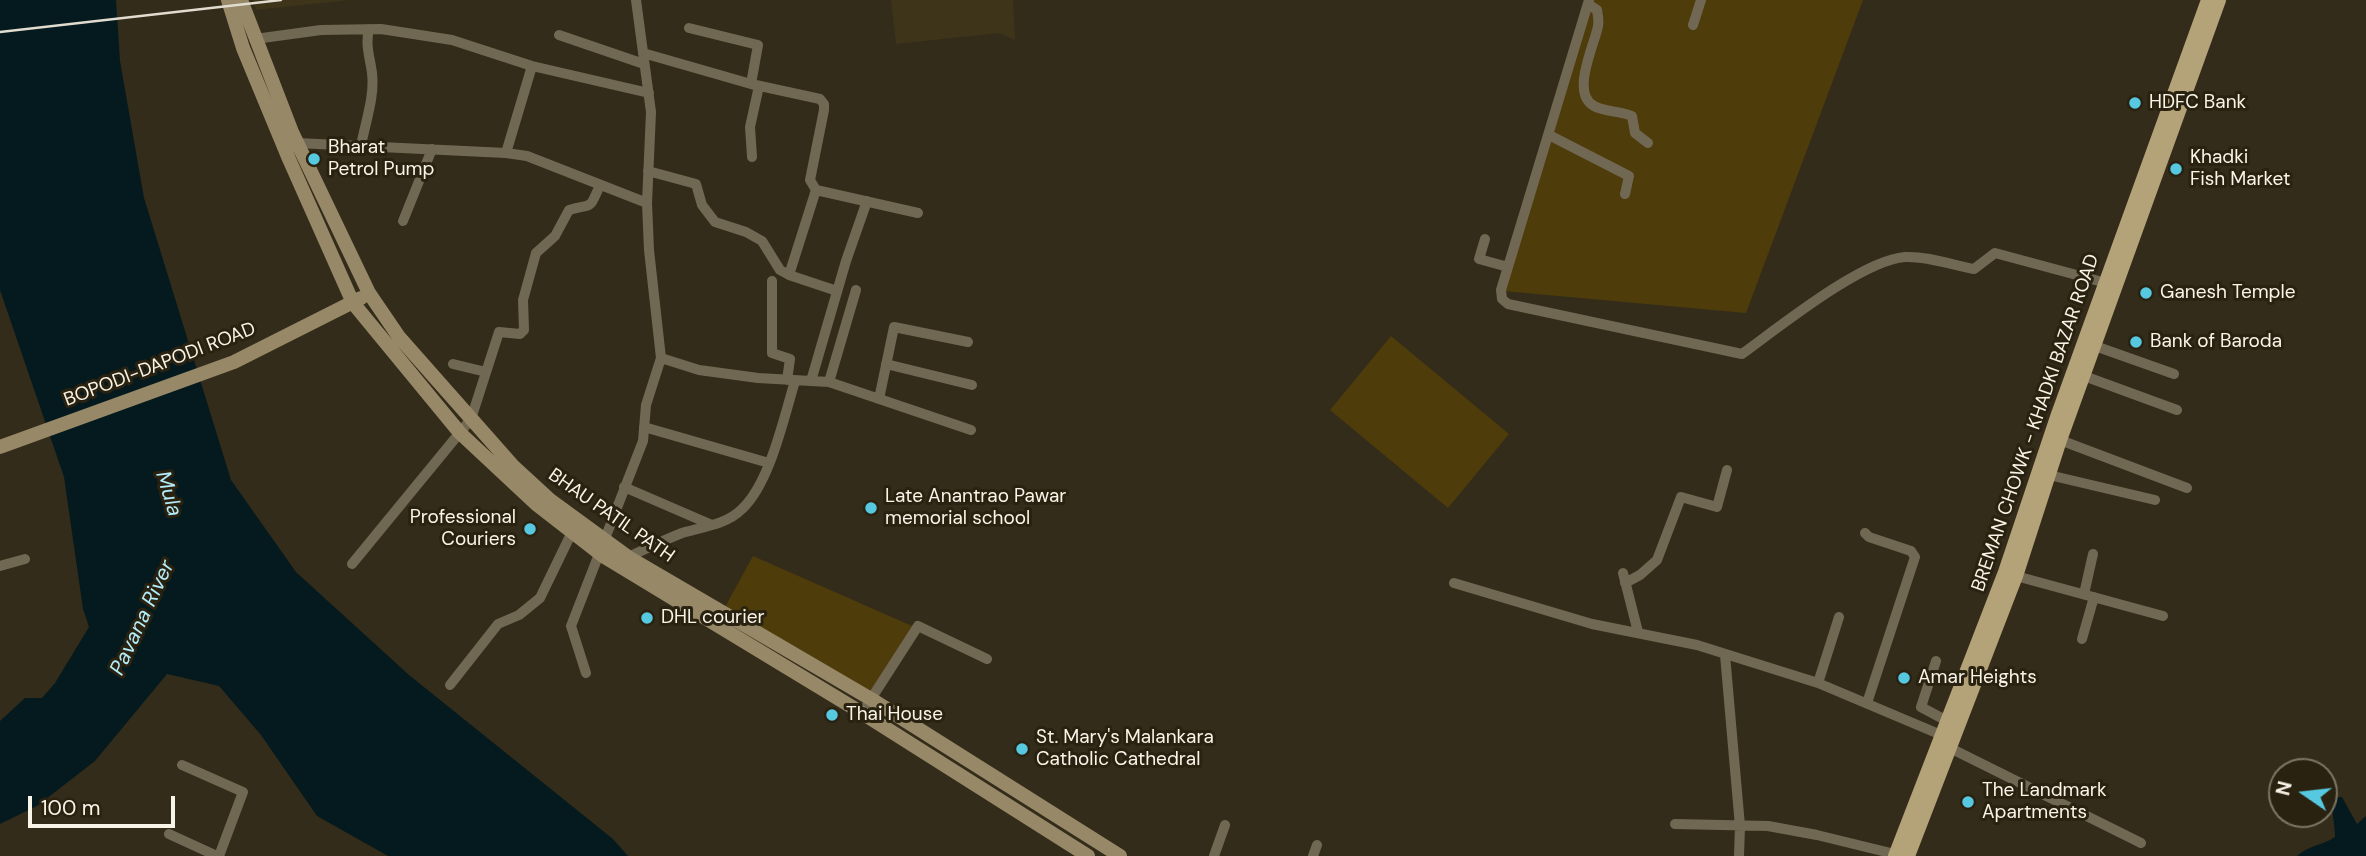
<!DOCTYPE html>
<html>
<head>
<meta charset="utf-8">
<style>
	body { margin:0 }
	#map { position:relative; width:2366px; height:856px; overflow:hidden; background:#342c1a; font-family:"DM Sans",sans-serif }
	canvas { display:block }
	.north { position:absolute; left:2268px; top:758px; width:70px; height:70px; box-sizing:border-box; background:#2a2210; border:2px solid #7d7666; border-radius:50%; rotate:284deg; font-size:19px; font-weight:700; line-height:28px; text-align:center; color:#f9f4e8 }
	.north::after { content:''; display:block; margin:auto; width:24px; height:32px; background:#56c9e1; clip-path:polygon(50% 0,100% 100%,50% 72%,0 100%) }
	.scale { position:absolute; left:28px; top:796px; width:147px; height:32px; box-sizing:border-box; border:4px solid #f9f4e8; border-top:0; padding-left:9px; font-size:21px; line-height:24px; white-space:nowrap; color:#f9f4e8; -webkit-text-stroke:5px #2a2210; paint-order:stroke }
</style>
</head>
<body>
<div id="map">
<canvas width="2366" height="856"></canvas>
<div class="north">N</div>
<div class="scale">100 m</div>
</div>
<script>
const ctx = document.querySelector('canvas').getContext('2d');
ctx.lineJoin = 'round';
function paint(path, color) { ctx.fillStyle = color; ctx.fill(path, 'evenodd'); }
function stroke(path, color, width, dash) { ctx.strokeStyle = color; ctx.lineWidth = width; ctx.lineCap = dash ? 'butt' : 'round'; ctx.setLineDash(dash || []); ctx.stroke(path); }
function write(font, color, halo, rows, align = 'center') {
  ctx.font = font + ' "DM Sans",sans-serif'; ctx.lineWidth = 6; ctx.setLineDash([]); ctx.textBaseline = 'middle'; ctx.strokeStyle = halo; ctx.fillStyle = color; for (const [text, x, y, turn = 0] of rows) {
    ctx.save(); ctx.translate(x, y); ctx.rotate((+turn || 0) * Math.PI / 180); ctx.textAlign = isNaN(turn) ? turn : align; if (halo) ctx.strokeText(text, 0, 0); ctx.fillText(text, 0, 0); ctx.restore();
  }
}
const built = new Path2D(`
	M 253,0 L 350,0 L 256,10 Z
	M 891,0 L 1013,0 L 1015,40 L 999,33 L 896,44 Z`);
const green = new Path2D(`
	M 1584,0 L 1863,0 L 1746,313 L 1503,291 Z
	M 1391,336 L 1509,434 L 1448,508 L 1330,410 Z
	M 753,556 L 912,626 L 870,692 L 725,607 Z`);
const water = new Path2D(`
	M 0,0 L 116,0 L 120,61 L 144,198 L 231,480 L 296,572 L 409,675 L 613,839 L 628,856 L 388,856 L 317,816 L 261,735 L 219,686 L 167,674 L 95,761 L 37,806 L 0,824 L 0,721 L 25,698 L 42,698 L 55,683 L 89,627 L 83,609 L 64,477 L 0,290 Z
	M 2333,797 L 2342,797 L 2357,824 L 2366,816 L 2366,856 L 2297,856 C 2307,846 2323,845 2335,837 C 2335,824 2331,811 2333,797 Z`);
const street = new Path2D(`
	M 1589,0 L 1501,290 L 1502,299 L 1508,304 L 1742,354 C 1778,328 1862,260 1905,257 C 1927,256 1953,265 1974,269 L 1995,253 L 2110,284
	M 1588,4 L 1597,10 C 1598,15 1599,21 1598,26 C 1595,44 1570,93 1594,106 C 1605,112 1620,111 1632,116 L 1635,133 L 1648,143
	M 1693,25 L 1701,0
	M 689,28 L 758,45 L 751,84
	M 559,35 L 644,64
	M 255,39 L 321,30 L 381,29 L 452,40 L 532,66 L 649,93
	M 643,53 L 751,84 L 820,99 L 824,104 L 824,110 L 810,180 L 816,190
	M 1549,135 L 1629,176 L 1625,194
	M 297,143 L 506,153 L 527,156 L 647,203
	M 361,146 C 365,123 375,97 372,73 C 370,57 365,46 369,29
	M 506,153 L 532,66
	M 752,157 L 750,127 L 759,86
	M 648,171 L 696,184 L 702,205 L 715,222 L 746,232 L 762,241 L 780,270 L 789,275 L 837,291
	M 403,221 L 432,149
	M 1485,239 L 1479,259 L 1508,267
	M 789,275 L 816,190 L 918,213
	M 772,281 L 772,353 L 790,359 L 787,380
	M 2095,346 L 2174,374
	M 661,358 L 699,370 L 758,378 L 829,382 L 971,430
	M 453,364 L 486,372
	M 886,364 L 972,385
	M 2084,376 L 2177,410
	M 811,381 L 846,261 L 867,201
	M 829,382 L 856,290
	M 879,399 L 894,327 L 968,342
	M 644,427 L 769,463
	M 2060,440 L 2187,488
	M 2049,475 L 2155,500
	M 624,487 L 712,525
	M 1865,533 L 1869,537 L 1911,551 L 1915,557 L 1867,703
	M 628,557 C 646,549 664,540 682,533 C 702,527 726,525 742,509 C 770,483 784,417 795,381
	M 352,564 L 471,419 L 499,332 L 520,334 L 524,330 L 523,300 L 536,253 L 555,236 L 569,210 C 593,203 589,211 600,185
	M 0,566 L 25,559
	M 1623,573 L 1638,632
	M 2016,576 L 2163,616
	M 1454,583 L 1592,624 L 1697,645 L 1818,683 L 1946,737
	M 1625,583 L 1640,575 L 1657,560 L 1681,497 L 1717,507 L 1727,470
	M 2084,594 L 2093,554
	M 2082,639 L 2094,597
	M 1725,655 L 1740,826 L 1739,856
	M 1936,661 L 1921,707 L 1947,721
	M 586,673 L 571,626 L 643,441 L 646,405 L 661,358 L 649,250 L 647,203 L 651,112 L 636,0
	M 1818,683 L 1839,617
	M 450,685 L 498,624 L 519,615 L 540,598 L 572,532
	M 862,713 L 918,626 L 987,659
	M 1950,748 L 2141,843
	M 182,765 L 243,792 L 219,856
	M 1675,824 L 1768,826 L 1817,835 L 1899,855
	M 169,834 L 217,856
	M 1214,856 L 1225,825
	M 1313,856 L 1317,845`);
const secondary = new Path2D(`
	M 228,0 L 243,48 L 289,159 L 353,303 L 460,433 L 536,504 L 603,556 L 862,713 L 1088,856
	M 241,0 L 292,132 L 369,293 L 399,337 L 513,466 L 550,500 L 628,557 L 871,699 L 1120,856
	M 0,447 L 234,362 L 361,298`);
const primary = new Path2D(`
	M 1895,856 L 2005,572 L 2057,417 L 2208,0
	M 1908,856 L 2016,576 L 2060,440 L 2219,0`);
const rail = new Path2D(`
	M 0,32 L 281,0`);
const markers = [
	[2135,103,7,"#56c9e1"],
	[314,159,7,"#56c9e1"],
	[2176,169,7,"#56c9e1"],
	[2146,293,7,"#56c9e1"],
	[2136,342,7,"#56c9e1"],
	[871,508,7,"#56c9e1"],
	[530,529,7,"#56c9e1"],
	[647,618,7,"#56c9e1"],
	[1904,678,7,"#56c9e1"],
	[832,715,7,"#56c9e1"],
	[1022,749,7,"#56c9e1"],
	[1968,802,7,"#56c9e1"]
];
const poiNames = [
	["HDFC Bank",2149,103],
	["Bharat",328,148],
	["Petrol Pump",328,170],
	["Khadki",2190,158],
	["Fish Market",2190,180],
	["Ganesh Temple",2160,293],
	["Bank of Baroda",2150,342],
	["Late Anantrao Pawar",885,497],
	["memorial school",885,519],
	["Professional",516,518,"right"],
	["Couriers",516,540,"right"],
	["DHL courier",661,618],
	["Amar Heights",1918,678],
	["Thai House",846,715],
	["St. Mary's Malankara",1036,738],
	["Catholic Cathedral",1036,760],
	["The Landmark",1982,791],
	["Apartments",1982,813]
];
const streetNames = [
	["BOPODI-DAPODI ROAD",160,365,-21],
	["BREMAN CHOWK - KHADKI BAZAR ROAD",2036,423,-71],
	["BHAU PATIL PATH",611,516,35]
];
const waterNames = [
	["Mula",168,494,73],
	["Pavana River",143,618,-65]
];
paint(built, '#3e341a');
paint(green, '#4e3c0b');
paint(water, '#051a1e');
stroke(street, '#716854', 10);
stroke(secondary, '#978968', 14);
stroke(primary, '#b4a278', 14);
stroke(rail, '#e1dccf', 2.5);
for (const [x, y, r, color] of markers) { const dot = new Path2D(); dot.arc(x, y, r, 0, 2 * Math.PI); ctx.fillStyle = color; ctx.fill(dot); stroke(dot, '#2a2210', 2.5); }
write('19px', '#f9f4e8', '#2a2210', poiNames, 'left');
write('19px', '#f9f4e8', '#2a2210', streetNames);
write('italic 21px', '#b3edfa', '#2a2210', waterNames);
</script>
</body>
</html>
